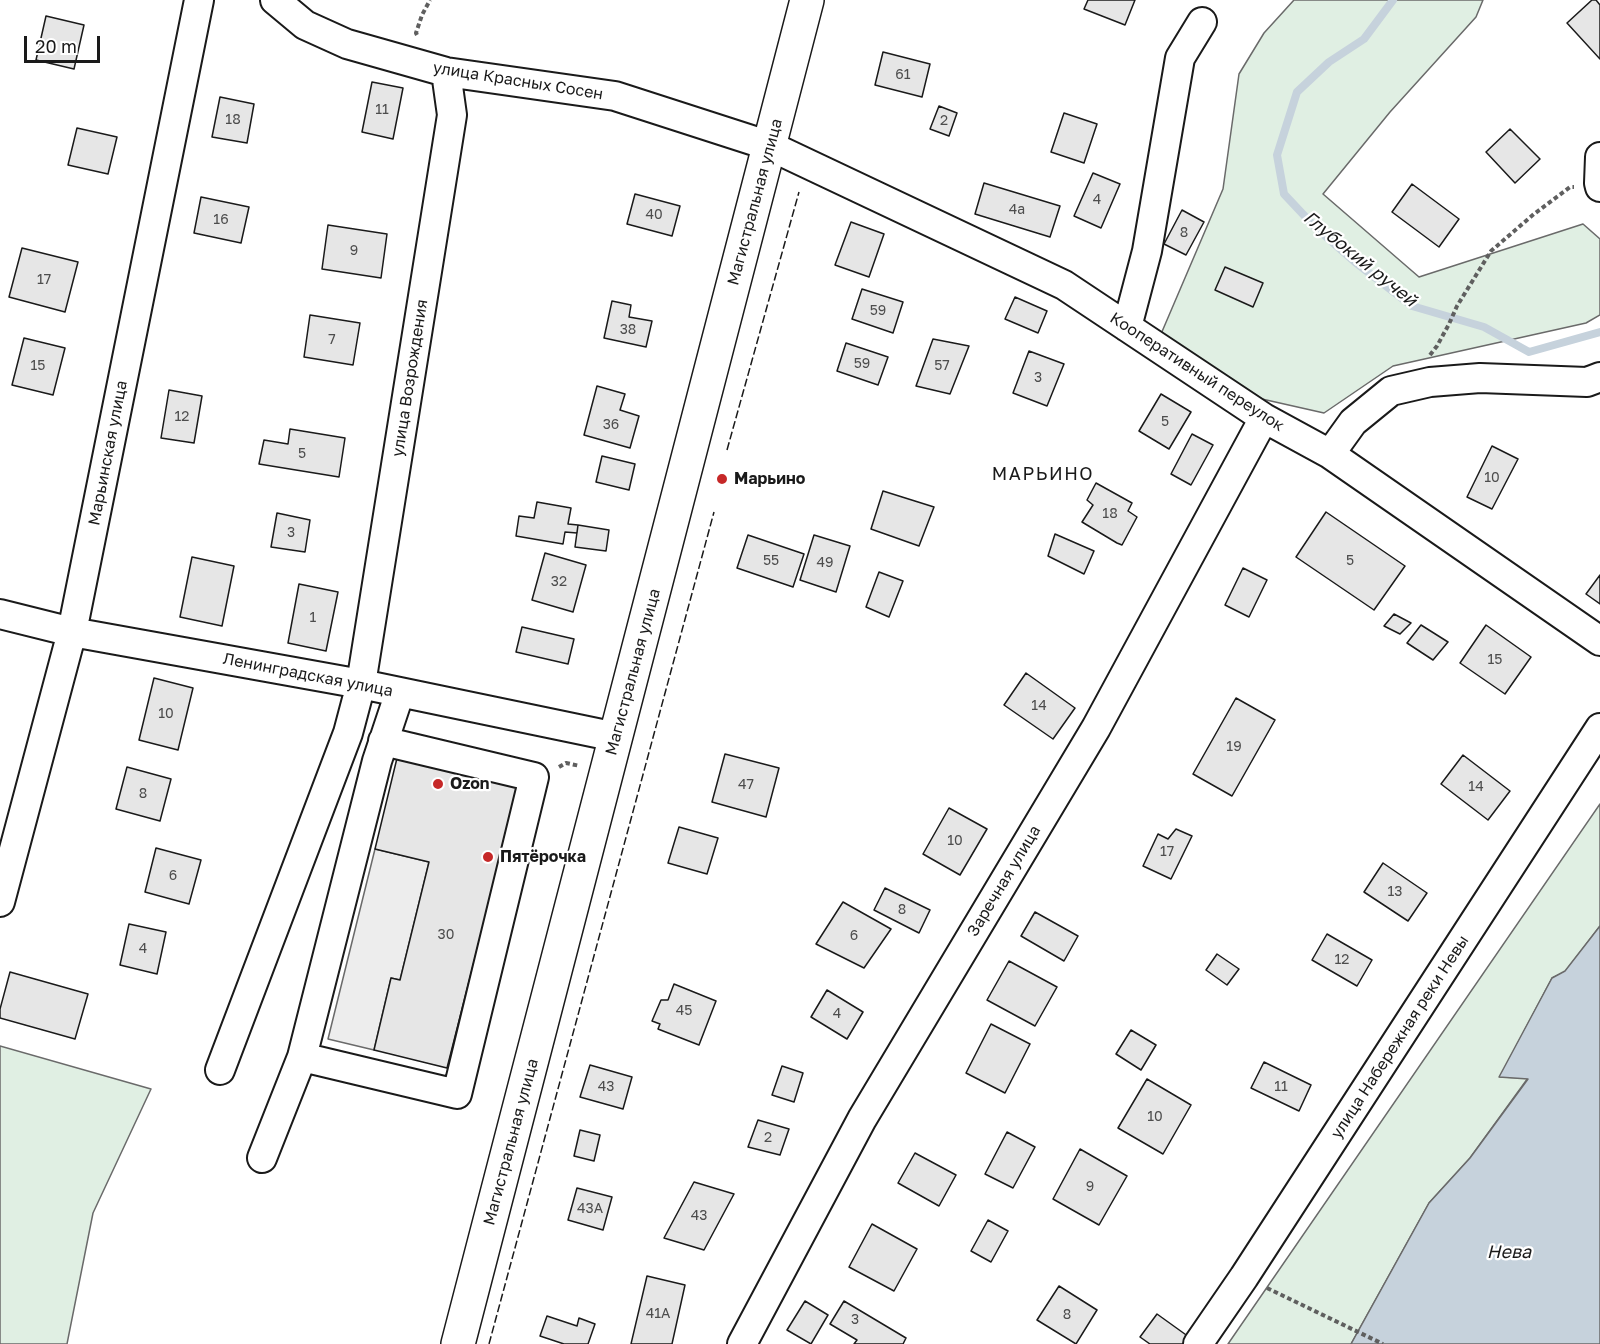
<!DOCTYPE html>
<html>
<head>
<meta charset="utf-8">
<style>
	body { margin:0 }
	#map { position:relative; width:1600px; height:1344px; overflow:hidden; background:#fff; font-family:"Golos Text",sans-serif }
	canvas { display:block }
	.scale { position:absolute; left:24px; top:36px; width:76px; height:27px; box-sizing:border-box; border:3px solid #1a1a1a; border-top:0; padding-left:8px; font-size:18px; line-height:21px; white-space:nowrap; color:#1a1a1a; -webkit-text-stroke:4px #fff; paint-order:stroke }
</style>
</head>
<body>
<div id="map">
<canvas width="1600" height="1344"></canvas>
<div class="scale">20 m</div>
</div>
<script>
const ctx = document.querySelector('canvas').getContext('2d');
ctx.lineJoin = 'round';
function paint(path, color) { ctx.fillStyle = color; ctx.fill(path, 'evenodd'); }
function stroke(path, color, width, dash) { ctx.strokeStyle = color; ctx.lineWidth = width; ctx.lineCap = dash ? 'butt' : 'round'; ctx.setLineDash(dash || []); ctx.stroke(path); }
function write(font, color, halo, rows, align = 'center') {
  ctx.font = font + ' "Golos Text",sans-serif'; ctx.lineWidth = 4.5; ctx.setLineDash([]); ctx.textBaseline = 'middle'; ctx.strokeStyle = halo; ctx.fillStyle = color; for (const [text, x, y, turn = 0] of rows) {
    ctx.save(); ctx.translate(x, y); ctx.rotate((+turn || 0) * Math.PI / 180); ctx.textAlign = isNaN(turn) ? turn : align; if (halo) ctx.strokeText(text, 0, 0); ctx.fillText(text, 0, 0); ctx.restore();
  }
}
const green = new Path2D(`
	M 1294,0 L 1483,0 L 1476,17 L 1390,112 L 1323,194 L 1419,277 L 1583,224 L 1600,239 L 1600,315 L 1586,323 L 1393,366 L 1324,413 L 1262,399 L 1161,334 L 1223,189 L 1239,74 L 1264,33 Z
	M 1600,804 L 1600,926 L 1565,972 L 1552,978 L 1500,1077 L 1528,1078 L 1470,1158 L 1429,1203 L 1351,1344 L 1228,1344 Z
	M 0,1046 L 151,1089 L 93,1213 L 67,1344 L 0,1344 Z`);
const parking = new Path2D(`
	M 375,849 L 429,862 L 400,980 L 391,978 L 374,1050 L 328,1039 Z`);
const water = new Path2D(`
	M 1600,926 L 1600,1344 L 1351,1344 L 1429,1203 L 1470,1158 L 1528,1079 L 1499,1077 L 1552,978 L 1565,971 Z`);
const stream = new Path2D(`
	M 1393,0 L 1364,39 L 1329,62 L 1297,92 L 1277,155 L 1284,194 L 1315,227 L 1355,262 L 1412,306 L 1484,327 L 1529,352 L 1600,332`);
const building = new Path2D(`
	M 1088,0 L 1135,0 L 1125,25 L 1084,9 Z
	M 1592,0 L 1596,0 L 1600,5 L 1600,59 L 1567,23 Z
	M 46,16 L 84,25 L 74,69 L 36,60 Z
	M 883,52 L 930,64 L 922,97 L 875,85 Z
	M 372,82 L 403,88 L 393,139 L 362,132 Z
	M 220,97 L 254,104 L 247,143 L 212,137 Z
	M 939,106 L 957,113 L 949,136 L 930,129 Z
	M 1064,113 L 1097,124 L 1084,163 L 1051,152 Z
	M 77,128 L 117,137 L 108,174 L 68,165 Z
	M 1510,129 L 1540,159 L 1515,183 L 1486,152 Z
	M 1093,173 L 1120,184 L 1101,228 L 1074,216 Z
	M 984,183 L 1060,206 L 1050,237 L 975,214 Z
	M 1412,184 L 1459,219 L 1439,247 L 1392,212 Z
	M 635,194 L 680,206 L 672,236 L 627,224 Z
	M 201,197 L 249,207 L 241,243 L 194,233 Z
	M 1182,210 L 1204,222 L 1186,255 L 1164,244 Z
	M 851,222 L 884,234 L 869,277 L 835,265 Z
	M 328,225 L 387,234 L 381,278 L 322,269 Z
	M 22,248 L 78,262 L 65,312 L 9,297 Z
	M 1225,267 L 1263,283 L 1253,307 L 1215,290 Z
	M 862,289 L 903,302 L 893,333 L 852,319 Z
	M 1015,297 L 1047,311 L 1038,333 L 1005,319 Z
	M 612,301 L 631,305 L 629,317 L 652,321 L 646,347 L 604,338 Z
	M 310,315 L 360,323 L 353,365 L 304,357 Z
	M 24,338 L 65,348 L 53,395 L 12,385 Z
	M 933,339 L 969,346 L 950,394 L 916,386 Z
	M 846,343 L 888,357 L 878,385 L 837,371 Z
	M 1029,351 L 1064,364 L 1047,406 L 1013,393 Z
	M 597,386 L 625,394 L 620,410 L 639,416 L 630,448 L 584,435 Z
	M 169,390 L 202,396 L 194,443 L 161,438 Z
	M 1161,394 L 1191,412 L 1169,449 L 1139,431 Z
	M 290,429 L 345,438 L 339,477 L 259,464 L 264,440 L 288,444 Z
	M 1192,434 L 1213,445 L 1191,485 L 1171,474 Z
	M 1492,446 L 1518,459 L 1492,509 L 1467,497 Z
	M 602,456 L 635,464 L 629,490 L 596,482 Z
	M 1096,483 L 1132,503 L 1128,511 L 1137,517 L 1122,545 L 1117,543 L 1082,522 L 1093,505 L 1087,500 Z
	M 883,491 L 934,507 L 919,546 L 871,529 Z
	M 537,502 L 571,508 L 568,524 L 578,525 L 577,533 L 565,532 L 563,544 L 516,536 L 519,516 L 534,518 Z
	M 1326,512 L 1405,566 L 1374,610 L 1296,557 Z
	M 277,513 L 310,520 L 305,552 L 271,547 Z
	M 578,525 L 609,530 L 606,551 L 575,547 Z
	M 1055,534 L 1094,551 L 1084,574 L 1048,556 Z
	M 748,535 L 804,554 L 793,587 L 737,568 Z
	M 814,535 L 850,546 L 836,592 L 800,580 Z
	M 545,553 L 586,565 L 573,612 L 532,600 Z
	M 192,557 L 234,566 L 222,626 L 180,617 Z
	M 1243,568 L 1267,580 L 1249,617 L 1225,605 Z
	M 879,572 L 903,581 L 889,617 L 866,607 Z
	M 1600,575 L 1600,604 L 1586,594 Z
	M 299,584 L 338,592 L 326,651 L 288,643 Z
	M 1394,614 L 1411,623 L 1400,634 L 1384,626 Z
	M 1421,625 L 1448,642 L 1433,660 L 1407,643 Z
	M 1486,625 L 1531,657 L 1505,694 L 1460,663 Z
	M 522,627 L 574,639 L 568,664 L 516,652 Z
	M 1026,673 L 1075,708 L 1053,739 L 1004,705 Z
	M 154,678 L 193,688 L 178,750 L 139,740 Z
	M 1236,698 L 1275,720 L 1232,796 L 1193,774 Z
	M 398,754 L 519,785 L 447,1068 L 374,1050 L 391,978 L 400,980 L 429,862 L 375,849 Z
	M 725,754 L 779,768 L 766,817 L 712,802 Z
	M 1463,755 L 1510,791 L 1488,820 L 1441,784 Z
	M 127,767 L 171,779 L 160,821 L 116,809 Z
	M 949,808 L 987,829 L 960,875 L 923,854 Z
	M 679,827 L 718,838 L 707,874 L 668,863 Z
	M 1176,829 L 1192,836 L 1171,879 L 1143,866 L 1158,834 L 1168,839 Z
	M 156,848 L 201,860 L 189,904 L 145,892 Z
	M 1383,863 L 1427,893 L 1408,921 L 1364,892 Z
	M 885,888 L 930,910 L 919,933 L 874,910 Z
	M 843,902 L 891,929 L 864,968 L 816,944 Z
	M 1035,912 L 1078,936 L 1064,961 L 1021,936 Z
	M 129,924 L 166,932 L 157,974 L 120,965 Z
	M 1327,934 L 1372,960 L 1357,986 L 1312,960 Z
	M 1217,954 L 1239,969 L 1227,985 L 1206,970 Z
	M 1009,961 L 1057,987 L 1035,1026 L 987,1000 Z
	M 10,972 L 88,994 L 75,1039 L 0,1018 L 0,1009 Z
	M 674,984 L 716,1001 L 699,1045 L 658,1029 L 660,1024 L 652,1021 L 661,1000 L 668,1000 Z
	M 827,990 L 863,1012 L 847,1039 L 811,1017 Z
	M 991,1024 L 1030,1044 L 1005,1093 L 966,1073 Z
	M 1131,1030 L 1156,1045 L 1141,1070 L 1116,1054 Z
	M 1264,1062 L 1311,1085 L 1299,1111 L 1251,1088 Z
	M 590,1065 L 632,1077 L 623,1109 L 580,1097 Z
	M 782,1066 L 803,1073 L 794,1102 L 772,1095 Z
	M 1147,1079 L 1191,1105 L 1163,1154 L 1118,1128 Z
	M 758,1120 L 789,1129 L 780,1155 L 748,1147 Z
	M 580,1130 L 600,1135 L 594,1161 L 574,1156 Z
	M 1007,1132 L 1035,1147 L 1013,1188 L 985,1174 Z
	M 1080,1149 L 1127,1176 L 1099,1225 L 1053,1199 Z
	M 915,1153 L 956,1175 L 939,1206 L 898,1183 Z
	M 694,1182 L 734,1194 L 704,1250 L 664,1238 Z
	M 577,1188 L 612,1197 L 603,1230 L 568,1220 Z
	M 988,1220 L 1008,1231 L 991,1262 L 971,1251 Z
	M 872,1224 L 917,1249 L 894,1291 L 849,1267 Z
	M 647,1276 L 685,1285 L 672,1344 L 631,1344 Z
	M 1059,1286 L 1097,1310 L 1076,1344 L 1037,1320 Z
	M 805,1301 L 828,1315 L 811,1344 L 787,1330 Z
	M 844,1301 L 906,1338 L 903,1344 L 854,1344 L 857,1340 L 830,1324 Z
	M 1157,1314 L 1189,1337 L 1184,1344 L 1150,1344 L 1140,1337 Z
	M 547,1316 L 577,1326 L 579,1318 L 595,1324 L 588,1344 L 564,1344 L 540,1336 Z`);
const path = new Path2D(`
	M 417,35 L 416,33 L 422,15 L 430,0
	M 1430,355 L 1437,346 L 1449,324 L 1457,306 L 1491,251 L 1534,214 L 1570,187 L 1574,187
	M 559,767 L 566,763 L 580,766
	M 1267,1288 L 1383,1344`);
const minor = new Path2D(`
	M 275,0 L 305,25 L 347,44 L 446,72 L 615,96 L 770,146 L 1064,285 L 1264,418 L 1330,454 L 1600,641
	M 1600,157 L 1599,183 L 1600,187
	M 1127,327 L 1147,251 L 1180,58 L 1202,22
	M 1330,454 L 1353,422 L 1391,391 L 1430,382 L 1480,378 L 1587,382 L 1600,377
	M 0,614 L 72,632 L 361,684 L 616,737
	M 0,902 L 72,632 L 199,0
	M 302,1057 L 457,1094 L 534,777 L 383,741
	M 220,1070 L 348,733 L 361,684 L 452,115 L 446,72
	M 262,1158 L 302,1057 L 377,761 L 400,692
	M 742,1344 L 862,1119 L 1096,728 L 1264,418
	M 1198,1344 L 1244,1277 L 1600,728`);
const major = new Path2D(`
	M 458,1344 L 807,0`);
const fence = new Path2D(`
	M 727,450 L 799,192
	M 489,1344 L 714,512`);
const markers = [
	[722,479,6,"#c62828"],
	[438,784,6,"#c62828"],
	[488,857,6,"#c62828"]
];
const numberNames = [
	["61",903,75],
	["11",382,110],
	["18",233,120],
	["2",944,121],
	["4",1097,200],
	["4а",1017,210],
	["40",654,215],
	["16",221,220],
	["8",1184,233],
	["9",354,251],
	["17",44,280],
	["59",878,311],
	["38",628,330],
	["7",332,340],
	["59",862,364],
	["15",38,366],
	["57",942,366],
	["3",1038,378],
	["12",182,417],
	["5",1165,422],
	["36",611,425],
	["5",302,454],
	["10",1492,478],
	["18",1110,514],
	["3",291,533],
	["55",771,561],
	["5",1350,561],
	["49",825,563],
	["32",559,582],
	["1",313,618],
	["15",1495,660],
	["14",1039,706],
	["10",166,714],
	["19",1234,747],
	["47",746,785],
	["14",1476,787],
	["8",143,794],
	["10",955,841],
	["17",1167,852],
	["6",173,876],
	["13",1395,892],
	["8",902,910],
	["30",446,935],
	["6",854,936],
	["4",143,949],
	["12",1342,960],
	["45",684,1011],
	["4",837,1014],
	["43",606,1087],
	["11",1281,1087],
	["10",1155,1117],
	["2",768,1138],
	["9",1090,1187],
	["43А",590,1209],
	["43",699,1216],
	["41А",658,1314],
	["8",1067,1315],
	["3",855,1320]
];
const streetNames = [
	["улица Красных Сосен",518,81,9],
	["Магистральная улица",755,202,-75],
	["Кооперативный переулок",1197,372,33],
	["улица Возрождения",410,378,-81],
	["Марьинская улица",108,453,-79],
	["Магистральная улица",633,672,-75],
	["Ленинградская улица",308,675,11],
	["Заречная улица",1004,881,-59],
	["улица Набережная реки Невы",1400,1037,-57],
	["Магистральная улица",511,1142,-75]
];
const poiNames = [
	["Марьино",734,479],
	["Ozon",450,784],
	["Пятёрочка",500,857]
];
const waterNames = [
	["Глубокий ручей",1360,259,39],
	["Нева",1509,1252]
];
const neighbourhoodNames = [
	["МАРЬИНО",1043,474]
];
paint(green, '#e0efe3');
stroke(green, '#6a6a6a', 1.5);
paint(parking, '#ededed');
stroke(parking, '#6a6a6a', 1.5);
paint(water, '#c6d2dc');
stroke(water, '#6a6a6a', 1.5);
stroke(stream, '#c6d2dc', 8);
paint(building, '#e6e6e6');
stroke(building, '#1a1a1a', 1.5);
stroke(minor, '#1a1a1a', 32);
stroke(major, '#1a1a1a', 36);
stroke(path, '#5f5f5f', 4, [4.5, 3]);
stroke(minor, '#fff', 28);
stroke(major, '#fff', 33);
stroke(fence, '#1a1a1a', 1.5, [8, 3]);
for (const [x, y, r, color] of markers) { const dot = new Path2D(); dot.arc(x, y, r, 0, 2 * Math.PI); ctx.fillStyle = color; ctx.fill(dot); stroke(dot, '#fff', 2); }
write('14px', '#4d4d4d', null, numberNames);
write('16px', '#1a1a1a', '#fff', streetNames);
write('bold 16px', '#1a1a1a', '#fff', poiNames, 'left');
write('italic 18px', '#1a1a1a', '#fff', waterNames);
ctx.letterSpacing = '1.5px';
write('18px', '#1a1a1a', '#fff', neighbourhoodNames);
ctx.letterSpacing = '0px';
</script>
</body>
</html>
